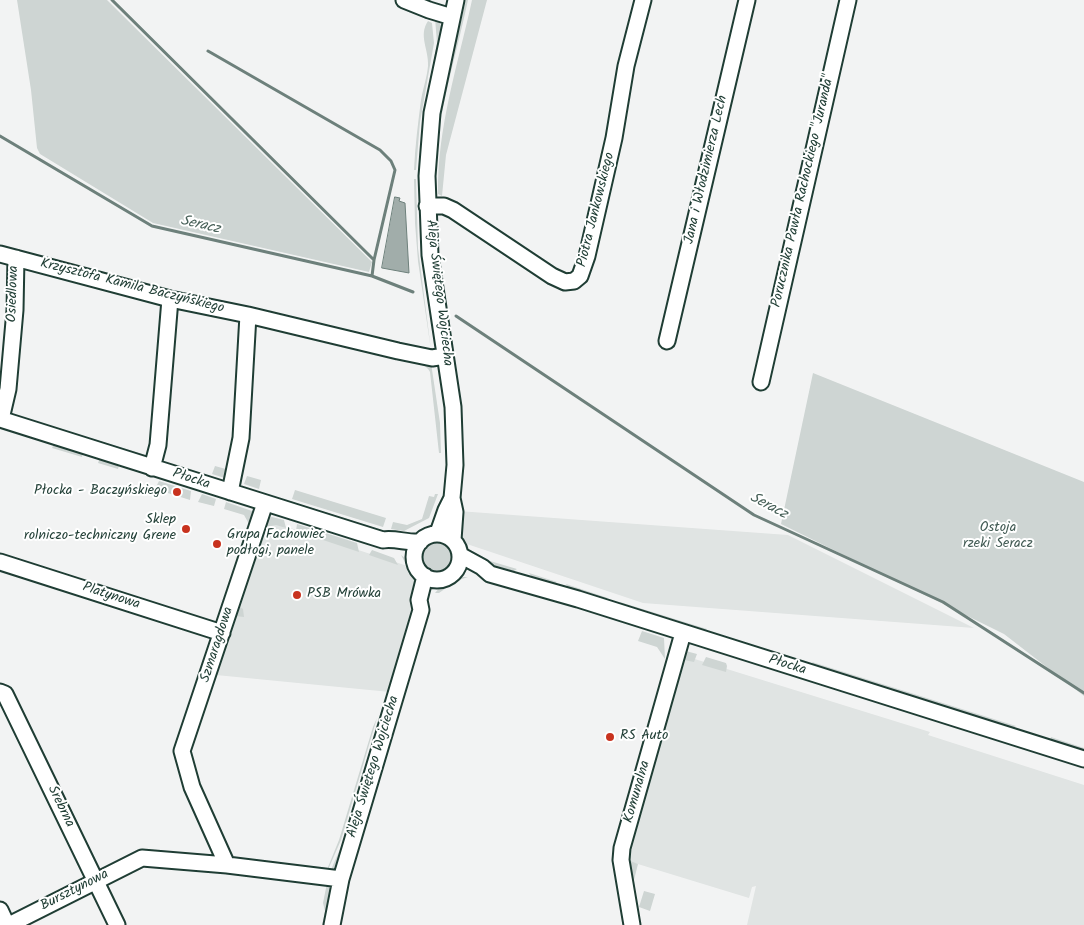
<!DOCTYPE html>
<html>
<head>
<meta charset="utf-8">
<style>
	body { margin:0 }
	canvas { display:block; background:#f2f3f3 }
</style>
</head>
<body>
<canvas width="1084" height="925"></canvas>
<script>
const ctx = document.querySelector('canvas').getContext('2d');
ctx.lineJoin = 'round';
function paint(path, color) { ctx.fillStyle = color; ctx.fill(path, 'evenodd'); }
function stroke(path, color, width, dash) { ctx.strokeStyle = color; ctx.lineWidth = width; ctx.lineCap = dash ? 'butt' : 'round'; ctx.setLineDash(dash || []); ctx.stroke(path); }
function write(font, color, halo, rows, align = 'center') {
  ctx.font = font + ' Kalam,sans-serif'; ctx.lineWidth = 4; ctx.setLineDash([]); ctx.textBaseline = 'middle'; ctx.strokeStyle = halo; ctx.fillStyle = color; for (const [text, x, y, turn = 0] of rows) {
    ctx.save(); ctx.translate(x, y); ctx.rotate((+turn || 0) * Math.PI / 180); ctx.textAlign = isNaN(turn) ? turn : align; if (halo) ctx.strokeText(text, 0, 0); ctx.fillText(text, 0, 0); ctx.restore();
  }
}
const built = new Path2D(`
	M 458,511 L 788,535 L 974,628 L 643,603 L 458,541 Z
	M 275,523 L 426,572 L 390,692 L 216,675 L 266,527 Z
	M 685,656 L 930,732 L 928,735 L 1084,785 L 1084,925 L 747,925 L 756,886 L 752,887 L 749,898 L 628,861 Z`);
const green = new Path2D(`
	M 17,0 L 107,0 L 372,262 L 369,272 L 153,223 L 40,154 L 37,148 L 31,90 Z
	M 466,0 L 468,0 C 454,66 433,127 434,195 L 432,186 L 433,168 L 437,121 Z
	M 472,0 L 487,0 L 446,155 L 442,196 L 438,194 C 437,127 458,65 472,0 Z
	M 435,18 L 439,21 L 442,29 L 421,166 L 419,170 L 425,106 L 437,43 Z
	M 428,21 L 432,23 L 434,43 L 420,122 L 416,170 L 414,170 C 415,147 418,123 421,100 C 423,89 427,77 428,66 C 429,49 418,36 428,21 Z
	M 414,179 L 416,179 L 418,248 L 431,350 L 418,261 L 415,223 Z
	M 419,179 L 421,183 L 437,343 L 435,346 L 422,250 Z
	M 415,360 L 431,363 L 440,423 L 441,453 L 439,453 L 430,372 C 426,364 418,364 410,362 Z
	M 813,373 L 1084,482 L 1084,696 L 1004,634 L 781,524 Z
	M 90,438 L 146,455 L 141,457 L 90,440 Z
	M 54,444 L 83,453 L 82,457 L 52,448 Z
	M 100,458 L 119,465 L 118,469 L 98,463 Z
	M 215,466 L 233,471 L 231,480 L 212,474 Z
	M 247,476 L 261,480 L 259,489 L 244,484 Z
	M 159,481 L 191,491 L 190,500 L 155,489 Z
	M 295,490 L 386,518 L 383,527 L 292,499 Z
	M 202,494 L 216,499 L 214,506 L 198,502 Z
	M 435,494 L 438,494 L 429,518 L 404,531 L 391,529 L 393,522 L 407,525 L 422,519 L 429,496 L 434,497 Z
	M 290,501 L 382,530 L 382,531 L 380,532 L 289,504 Z
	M 226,502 L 252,511 L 252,517 L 248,527 L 249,524 L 244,515 L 224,509 Z
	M 272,517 L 284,520 L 286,528 L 276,525 L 266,527 L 240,607 L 243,609 L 244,617 L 235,616 L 266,522 L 268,518 Z
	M 297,524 L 357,543 L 359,552 L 296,531 Z
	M422 557a15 15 0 1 1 30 0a15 15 0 1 1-30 0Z
	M 372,550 L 394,558 L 398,565 L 369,555 Z
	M 401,555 L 409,561 L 417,577 L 416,583 Z
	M 480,558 L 517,569 L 511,573 L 489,566 Z
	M 529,573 L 557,582 L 551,585 L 537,581 L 537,579 L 534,580 Z
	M 458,577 L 468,577 L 456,581 L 439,593 L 435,593 L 442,585 Z
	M 566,584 L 608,598 L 602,600 C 593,596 583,588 572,592 L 569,590 Z
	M 620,602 L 707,629 L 706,630 C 696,628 683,631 677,621 L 633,607 L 623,606 Z
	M 642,631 L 664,638 L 665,659 L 657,647 L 638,641 Z
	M 682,650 L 697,654 L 694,662 L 684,660 L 628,860 L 638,864 L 634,880 L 632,880 L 625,859 Z
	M 706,657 L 726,663 L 727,666 L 726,672 L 702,665 Z
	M 399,658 L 400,661 L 337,869 L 330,872 L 344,840 Z
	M 812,662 L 1016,726 L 1012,729 L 815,667 Z
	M 377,718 L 341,840 L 327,872 L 326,872 L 339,840 L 373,727 Z
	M 1051,737 L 1084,748 L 1084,753 L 1050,742 Z
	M 327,883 L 332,889 L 329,909 L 324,925 L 322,925 L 325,911 L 323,903 Z
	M 644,891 L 655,894 L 650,911 L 639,907 Z`);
const water = new Path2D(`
	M 395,197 L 400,198 L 399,201 L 405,203 L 409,273 L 382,268 Z`);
const stream = new Path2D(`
	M 112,0 L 374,260 L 372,276
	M 208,51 L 380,150 L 391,161 L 395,170 L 374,260
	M 0,136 L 152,226 L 372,276 L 413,292
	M 456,316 L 754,515 L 943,602 L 1084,693`);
const minor = new Path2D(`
	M 404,0 L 429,10 L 452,17
	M 427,206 L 444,206 L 453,210 L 552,276 L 565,282 L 574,281 L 580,276 L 587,256 L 614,138 L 626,66 L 643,0
	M 0,254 L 170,299 L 248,315
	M 667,341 L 747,0
	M 761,382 L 848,0
	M 0,419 L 383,540 C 395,538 407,543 420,542
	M 1,419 L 8,389 L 15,310 L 16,258
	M 152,468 L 158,445 L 170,299
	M 230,492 L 241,438 L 248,315 L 398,351 L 432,358 L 445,356
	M 436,534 L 439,530 L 446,510 L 452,498
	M414 557a23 23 0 1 1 46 0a23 23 0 1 1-46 0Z
	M 453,540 L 455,512 L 452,498 L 455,465 L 453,407 L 430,255 L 427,176 L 432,113 L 456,0
	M 460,555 L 482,567 L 490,574 L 578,599 L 1084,759
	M 0,562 L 222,633
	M 0,692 L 5,694 L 117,925
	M 227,865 L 192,787 L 182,751 L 265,503
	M 0,910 L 7,925
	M 9,925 L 142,858 L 227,865 L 341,879
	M 332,925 L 341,879 L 421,610 L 419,600 L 425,576
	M 632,925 L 621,860 L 622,848 L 683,633`);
const markers = [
	[177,492,5,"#c8321e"],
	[186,529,5,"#c8321e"],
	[217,544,5,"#c8321e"],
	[297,595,5,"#c8321e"],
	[610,737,5,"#c8321e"]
];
const streetNames = [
	["Jana i Włodzimierza Lech",707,170,-77],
	["Porucznika Pawła Rachockiego \"Juranda\"",804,191,-77],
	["Piotra Jankowskiego",597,210,-76],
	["Krzysztofa Kamila Baczyńskiego",132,287,14],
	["Aleja Świętego Wojciecha",438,293,83],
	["Osiedlowa",14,294,-88],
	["Płocka",191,480,18],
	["Platynowa",111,597,18],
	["Szmaragdowa",218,645,-72],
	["Płocka",787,666,17],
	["Aleja Świętego Wojciecha",374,767,-73],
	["Komunalna",638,792,-74],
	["Srebrna",60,807,64],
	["Bursztynowa",75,891,-27]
];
const poiNames = [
	["Płocka - Baczyńskiego",167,492,"right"],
	["Sklep",176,521,"right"],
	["rolniczo-techniczny Grene",176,537,"right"],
	["Grupa Fachowiec",227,536],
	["podłogi, panele",227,552],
	["PSB Mrówka",307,595],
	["RS Auto",620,737]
];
const parkNames = [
	["Ostoja",998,529],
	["rzeki Seracz",998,545]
];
const waterNames = [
	["Seracz",200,226,13],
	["Seracz",768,507,28]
];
paint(built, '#e0e4e3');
paint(green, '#ced5d3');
paint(water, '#a1adaa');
stroke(water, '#6d807b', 1);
stroke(stream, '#6d807b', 3);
stroke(minor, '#1f3d34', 19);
stroke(minor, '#fff', 15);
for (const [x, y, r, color] of markers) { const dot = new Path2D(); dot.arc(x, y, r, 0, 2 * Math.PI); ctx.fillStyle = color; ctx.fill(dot); stroke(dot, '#fff', 2); }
write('14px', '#1f3d34', '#fff', streetNames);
write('14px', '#1f3d34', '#fff', poiNames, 'left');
write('14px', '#425b54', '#fff', parkNames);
write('italic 15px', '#465f57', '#fff', waterNames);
</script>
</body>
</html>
